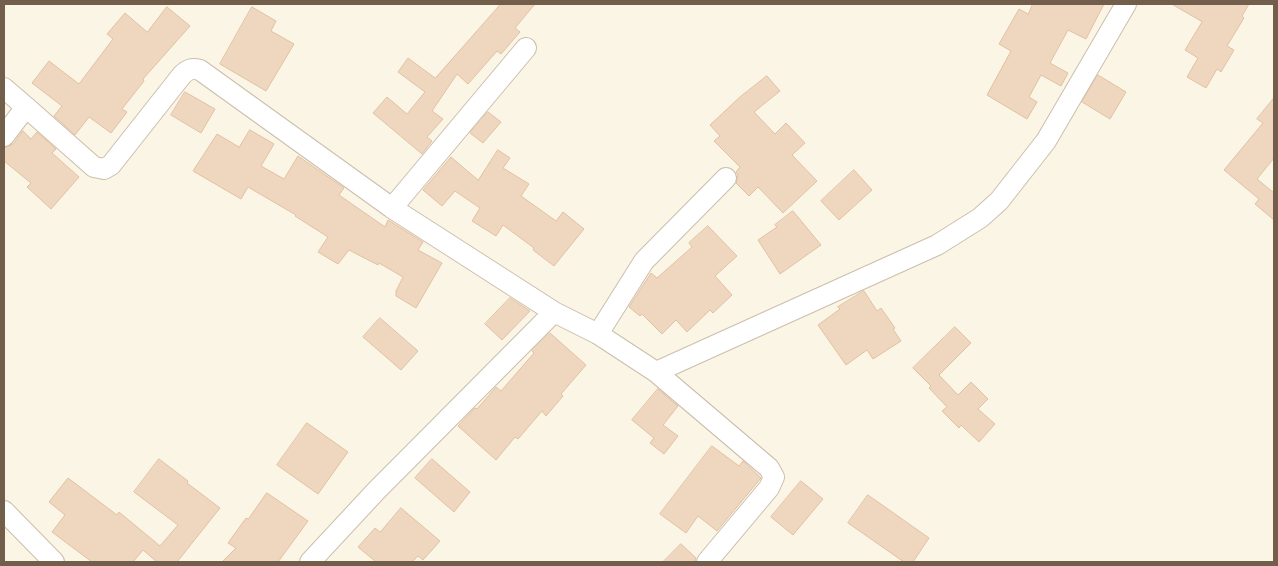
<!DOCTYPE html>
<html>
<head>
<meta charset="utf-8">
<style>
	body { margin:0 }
	#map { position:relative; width:1278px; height:566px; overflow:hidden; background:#fbf5e5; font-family:Arial,sans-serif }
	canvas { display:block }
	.frame { position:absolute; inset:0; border:5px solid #735e4c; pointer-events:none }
</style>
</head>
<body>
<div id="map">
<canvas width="1278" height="566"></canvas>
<div class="frame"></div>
</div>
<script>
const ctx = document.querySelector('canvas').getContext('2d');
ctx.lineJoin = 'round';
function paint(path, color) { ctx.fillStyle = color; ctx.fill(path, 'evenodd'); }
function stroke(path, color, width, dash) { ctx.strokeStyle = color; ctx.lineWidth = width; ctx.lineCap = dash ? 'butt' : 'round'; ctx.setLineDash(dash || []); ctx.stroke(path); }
const building = new Path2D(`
	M 501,4 L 535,4 L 515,28 L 520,32 L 501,54 L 497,51 L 468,84 L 457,74 L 432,111 L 443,119 L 427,137 L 432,141 L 422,154 L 373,113 L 387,97 L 407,114 L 425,92 L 398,72 L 408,58 L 435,78 Z
	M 1033,4 L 1104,4 L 1086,39 L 1068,30 L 1050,63 L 1068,73 L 1061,86 L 1041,75 L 1029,97 L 1037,102 L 1027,119 L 987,95 L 1011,51 L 999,44 L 1019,9 L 1028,14 Z
	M 1172,4 L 1249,4 L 1242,16 L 1244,18 L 1227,46 L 1234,50 L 1221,72 L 1217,69 L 1206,88 L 1187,77 L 1198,58 L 1185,50 L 1202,22 Z
	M 167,7 L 190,26 L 143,79 L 144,81 L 122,109 L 127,112 L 111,133 L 89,117 L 75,135 L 54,116 L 62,106 L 32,83 L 49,61 L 79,84 L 113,39 L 107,34 L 125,13 L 147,32 Z
	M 252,7 L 276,21 L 271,31 L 294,44 L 266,91 L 220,64 Z
	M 1098,75 L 1126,92 L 1110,119 L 1082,102 Z
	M 767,76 L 780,91 L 754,112 L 775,134 L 786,123 L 805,143 L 792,155 L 817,181 L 783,213 L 758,187 L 749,196 L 736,183 L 738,175 L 736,172 L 740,167 L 714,141 L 720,136 L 710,125 L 740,97 Z
	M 185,92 L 215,109 L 201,133 L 171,115 Z
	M 1274,98 L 1274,158 L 1257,179 L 1274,193 L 1274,220 L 1255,204 L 1259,199 L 1224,170 L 1263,123 L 1257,119 Z
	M 488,112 L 501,122 L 483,143 L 470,133 Z
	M 250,130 L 274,144 L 261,166 L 284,179 L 298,156 L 344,188 L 339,195 L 385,227 L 388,220 L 423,242 L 418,250 L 442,263 L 416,308 L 396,296 L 396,291 L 403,277 L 379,263 L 378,265 L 349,250 L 338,264 L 318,252 L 328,237 L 295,216 L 296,215 L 248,187 L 241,199 L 193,171 L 217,134 L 239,147 Z
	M 23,131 L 31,139 L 37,132 L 56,149 L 52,153 L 79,177 L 51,209 L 27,187 L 31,183 L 4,161 L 4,148 L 13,144 Z
	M 498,150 L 510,158 L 503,168 L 529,184 L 521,196 L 556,221 L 563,212 L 584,229 L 554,266 L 533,250 L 534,248 L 503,225 L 496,236 L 472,221 L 480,208 L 455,191 L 442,206 L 423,190 L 451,157 L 478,180 Z
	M 854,170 L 872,190 L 839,220 L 821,201 Z
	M 793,211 L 821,245 L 780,274 L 758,240 L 777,227 L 775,225 Z
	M 708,226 L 737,256 L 715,276 L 732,295 L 713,313 L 710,310 L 687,332 L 676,320 L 662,334 L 642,314 L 640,316 L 629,307 L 651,273 L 657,278 L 692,247 L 689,243 Z
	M 864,291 L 877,311 L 881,308 L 895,328 L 893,329 L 901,341 L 873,359 L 867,350 L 846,365 L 818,325 L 840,309 L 838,307 Z
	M 510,298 L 530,311 L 502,340 L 485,324 Z
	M 380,318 L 418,351 L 401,370 L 363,337 Z
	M 955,327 L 971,343 L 939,375 L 958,395 L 971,382 L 988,399 L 978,409 L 995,424 L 979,442 L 961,425 L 959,428 L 942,411 L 947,407 L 929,388 L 931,386 L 913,368 Z
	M 550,333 L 586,365 L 561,394 L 563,396 L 546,416 L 542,411 L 518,439 L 515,437 L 496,460 L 458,426 L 475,408 L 477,409 L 496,387 L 501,391 L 534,353 L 532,351 Z
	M 658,389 L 678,406 L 663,425 L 678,436 L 664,454 L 650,443 L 654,438 L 632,420 Z
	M 307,423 L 348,452 L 318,494 L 277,465 Z
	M 712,446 L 739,466 L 743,461 L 761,478 L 717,531 L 698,516 L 686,533 L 660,514 Z
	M 159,459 L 188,481 L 187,483 L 220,508 L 177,562 L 157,562 L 143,550 L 133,562 L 92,562 L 52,532 L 65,515 L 49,502 L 68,478 L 117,515 L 119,512 L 160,546 L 178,525 L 134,492 Z
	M 432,459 L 470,492 L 454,512 L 415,478 Z
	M 801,481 L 823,499 L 793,535 L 771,517 Z
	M 267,493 L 308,521 L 278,562 L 222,562 L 236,548 L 228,543 L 246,518 L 248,519 Z
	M 868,495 L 929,538 L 913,562 L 904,562 L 848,523 Z
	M 401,508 L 440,541 L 423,560 L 418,556 L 412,562 L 376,562 L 358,547 L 375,528 L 380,532 Z
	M 681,544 L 696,558 L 695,562 L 663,562 Z`);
const minor = new Path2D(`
	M 4,88 L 26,107
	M 4,136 L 26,107 L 94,167 L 104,169 L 111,165 L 182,75 C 188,69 192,68 200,70 L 392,208 L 554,312
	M 392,208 L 526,48
	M 598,334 L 644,261 L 726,178
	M 656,372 L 769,468 L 774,477 L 769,488 L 707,562
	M 4,511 L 54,562
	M 310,562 L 376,491 L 554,312 L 598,334 L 656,372 L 937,245 L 980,218 L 999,201 L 1046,141 L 1126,4`);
paint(building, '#efd7bf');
stroke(building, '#e1c0a0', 1);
stroke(minor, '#ccbeac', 22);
stroke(minor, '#fff', 20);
</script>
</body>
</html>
